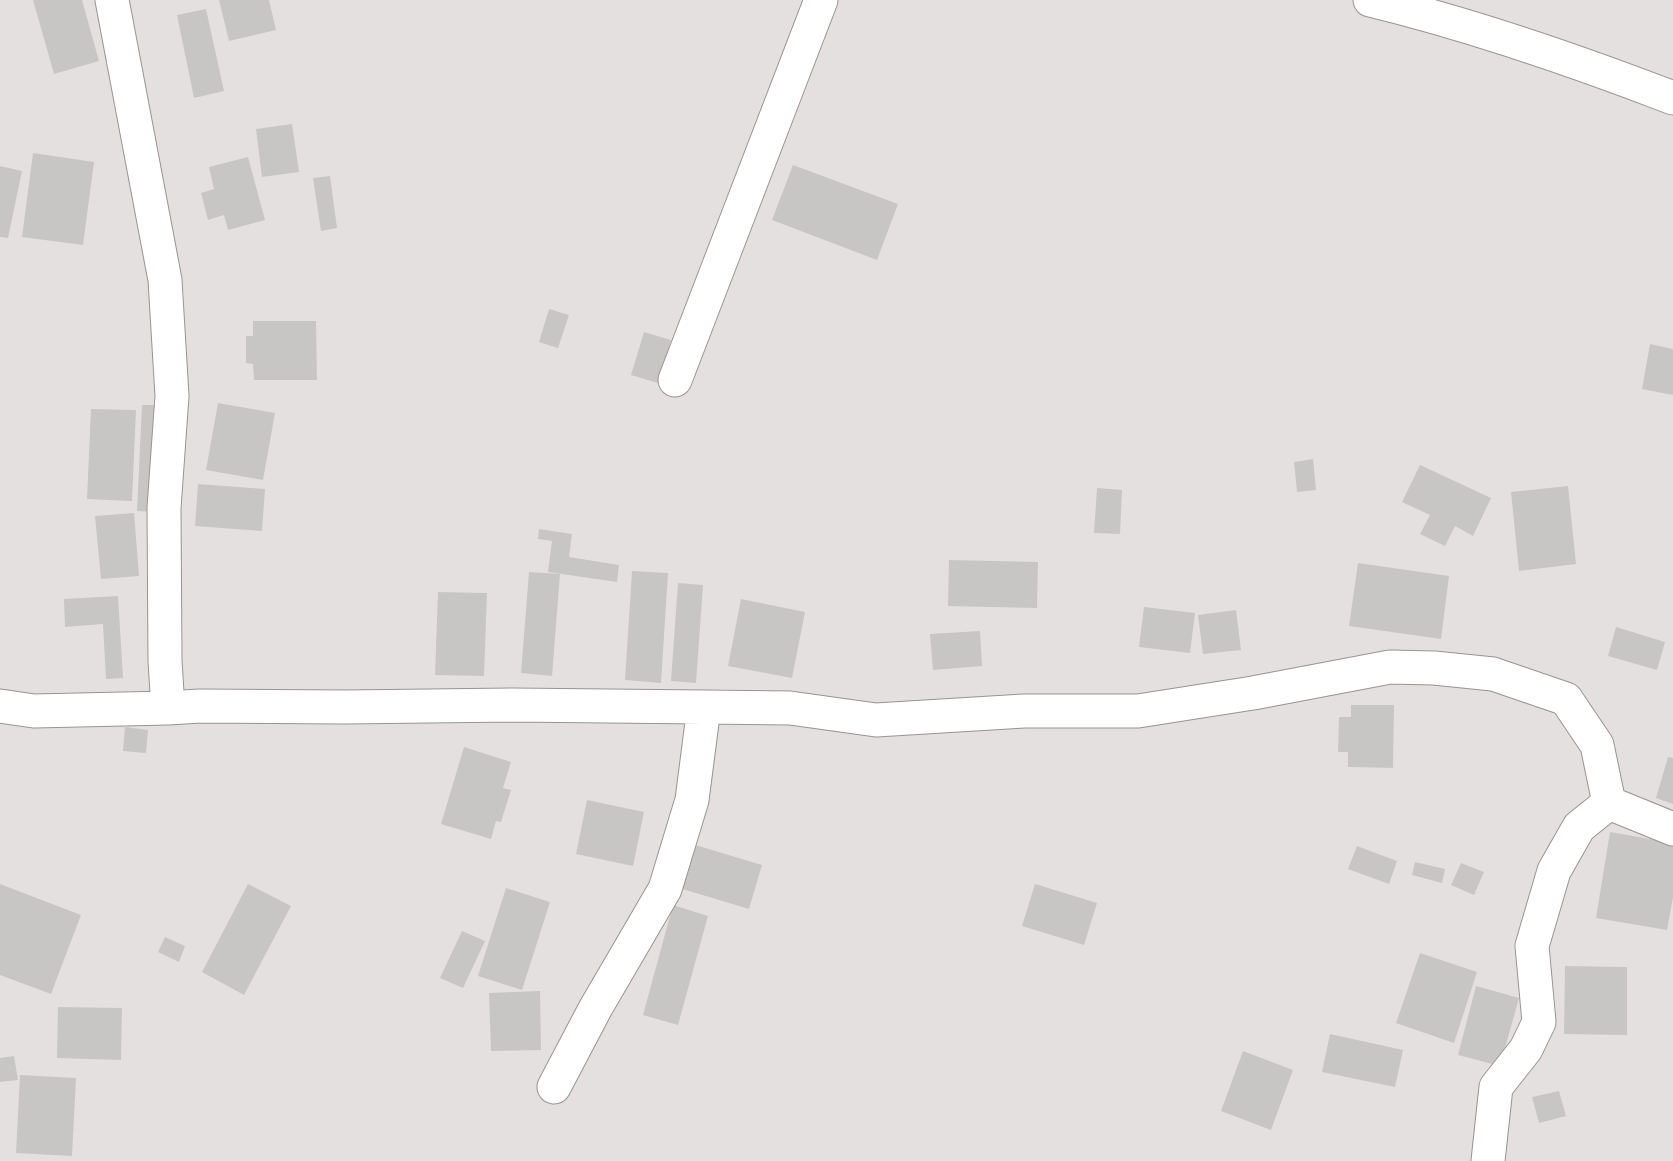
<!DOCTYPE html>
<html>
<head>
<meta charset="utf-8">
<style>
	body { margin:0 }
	canvas { display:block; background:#e4e0df }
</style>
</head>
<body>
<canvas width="1673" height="1161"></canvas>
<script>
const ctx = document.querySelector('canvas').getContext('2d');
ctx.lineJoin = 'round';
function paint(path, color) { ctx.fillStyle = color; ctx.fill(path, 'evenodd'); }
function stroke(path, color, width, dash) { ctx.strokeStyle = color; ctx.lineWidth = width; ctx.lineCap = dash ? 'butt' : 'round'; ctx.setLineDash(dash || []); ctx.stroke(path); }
const building = new Path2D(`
	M 33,0 L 82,0 L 99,61 L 54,74 Z
	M 219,0 L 269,0 L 276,30 L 229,41 Z
	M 206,9 L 224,91 L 194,98 L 177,15 Z
	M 292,124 L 299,172 L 262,177 L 256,129 Z
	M 33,153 L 94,162 L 83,245 L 22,237 Z
	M 248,157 L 265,220 L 228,230 L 224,215 L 208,220 L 201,193 L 214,189 L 209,167 Z
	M 793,165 L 898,204 L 877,260 L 772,220 Z
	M 0,166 L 22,171 L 8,238 L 0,237 Z
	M 330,176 L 337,228 L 321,231 L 313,178 Z
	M 549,309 L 569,315 L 558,348 L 539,342 Z
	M 253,321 L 316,321 L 317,380 L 254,380 L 253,364 L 246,363 L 246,336 L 253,336 Z
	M 644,332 L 671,340 L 658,383 L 631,375 Z
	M 1650,344 L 1673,349 L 1673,395 L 1642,389 Z
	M 218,403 L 275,413 L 263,480 L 206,470 Z
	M 142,405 L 162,405 L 158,512 L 137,511 Z
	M 91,409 L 136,410 L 132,501 L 87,499 Z
	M 1313,459 L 1316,490 L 1297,492 L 1294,462 Z
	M 1420,465 L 1491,498 L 1473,536 L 1455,526 L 1445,546 L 1420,534 L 1430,515 L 1402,502 Z
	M 198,484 L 265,489 L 262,531 L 195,526 Z
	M 1568,486 L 1576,564 L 1519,571 L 1511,492 Z
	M 1097,488 L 1122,490 L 1120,534 L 1094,533 Z
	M 134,513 L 139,576 L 101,579 L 95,516 Z
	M 539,529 L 572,534 L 569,557 L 619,565 L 617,582 L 548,572 L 552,541 L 538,539 Z
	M 949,560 L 1038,562 L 1037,608 L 948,606 Z
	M 1358,563 L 1449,576 L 1441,639 L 1349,626 Z
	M 632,571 L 668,573 L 661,683 L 625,680 Z
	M 529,572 L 560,574 L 552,676 L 521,673 Z
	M 678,583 L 703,585 L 696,683 L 671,681 Z
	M 438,592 L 487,593 L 484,676 L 435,675 Z
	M 118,596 L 123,678 L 106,679 L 103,624 L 65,627 L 64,599 Z
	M 741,599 L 805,612 L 792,678 L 728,666 Z
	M 1144,607 L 1195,613 L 1190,653 L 1139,647 Z
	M 1236,610 L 1241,650 L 1203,654 L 1198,615 Z
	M 1616,627 L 1665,642 L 1657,670 L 1608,656 Z
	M 980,631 L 982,666 L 933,670 L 930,634 Z
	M 1351,705 L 1394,705 L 1393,768 L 1348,767 L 1348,752 L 1338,752 L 1339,717 L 1351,717 Z
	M 125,727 L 148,730 L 146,753 L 123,751 Z
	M 464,747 L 511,762 L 503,788 L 511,790 L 501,822 L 496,821 L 491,839 L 441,824 Z
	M 1668,757 L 1673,758 L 1673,804 L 1656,798 Z
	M 587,800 L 644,812 L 633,866 L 576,854 Z
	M 1610,832 L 1673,843 L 1673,897 L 1667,930 L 1596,918 Z
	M 692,844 L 762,865 L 749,909 L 679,888 Z
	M 1357,846 L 1397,861 L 1389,884 L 1348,869 Z
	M 1415,862 L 1445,869 L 1442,883 L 1412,875 Z
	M 1461,863 L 1484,872 L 1474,895 L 1451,885 Z
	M 0,884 L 81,915 L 51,994 L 0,975 Z
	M 248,884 L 291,906 L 244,995 L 202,972 Z
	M 1035,884 L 1097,903 L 1084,945 L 1022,926 Z
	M 506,888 L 550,902 L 522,990 L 478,976 Z
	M 673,905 L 708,916 L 678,1025 L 643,1015 Z
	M 462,931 L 485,941 L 463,988 L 440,978 Z
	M 165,937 L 185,946 L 179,962 L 158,952 Z
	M 1420,953 L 1477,972 L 1454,1043 L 1396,1023 Z
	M 1565,966 L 1627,967 L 1627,1035 L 1564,1034 Z
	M 1476,986 L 1519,998 L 1500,1066 L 1458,1055 Z
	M 540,991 L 541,1050 L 491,1051 L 489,993 Z
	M 58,1007 L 122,1008 L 121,1060 L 57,1058 Z
	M 1330,1034 L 1403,1050 L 1395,1087 L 1322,1072 Z
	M 1243,1051 L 1293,1070 L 1271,1130 L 1221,1111 Z
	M 14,1056 L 18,1080 L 0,1082 L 0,1058 Z
	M 20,1075 L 76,1078 L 72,1156 L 16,1153 Z
	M 1559,1091 L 1566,1116 L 1539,1123 L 1532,1097 Z`);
const minor = new Path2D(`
	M 112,0 L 165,280 L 172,396 L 164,508 L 165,661 L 168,708
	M 1370,0 C 1473,25 1574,60 1673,98
	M 675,380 L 821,0
	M 0,706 L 34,711 L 168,708 L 200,706 L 345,707 L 512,705 L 704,707 L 790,708 L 876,720 L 1024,711 L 1138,711 L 1253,693 L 1390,667 L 1434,668 L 1493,674 L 1566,699 L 1597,745 L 1609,803 L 1673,829
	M 554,1087 L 595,1009 L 665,889 L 692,800 L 704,707
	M 1488,1161 L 1496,1087 L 1526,1049 L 1539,1022 L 1532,946 L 1554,871 L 1579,827 L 1609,803`);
paint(building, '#c8c6c4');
stroke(minor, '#989493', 35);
stroke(minor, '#fff', 33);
</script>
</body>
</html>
